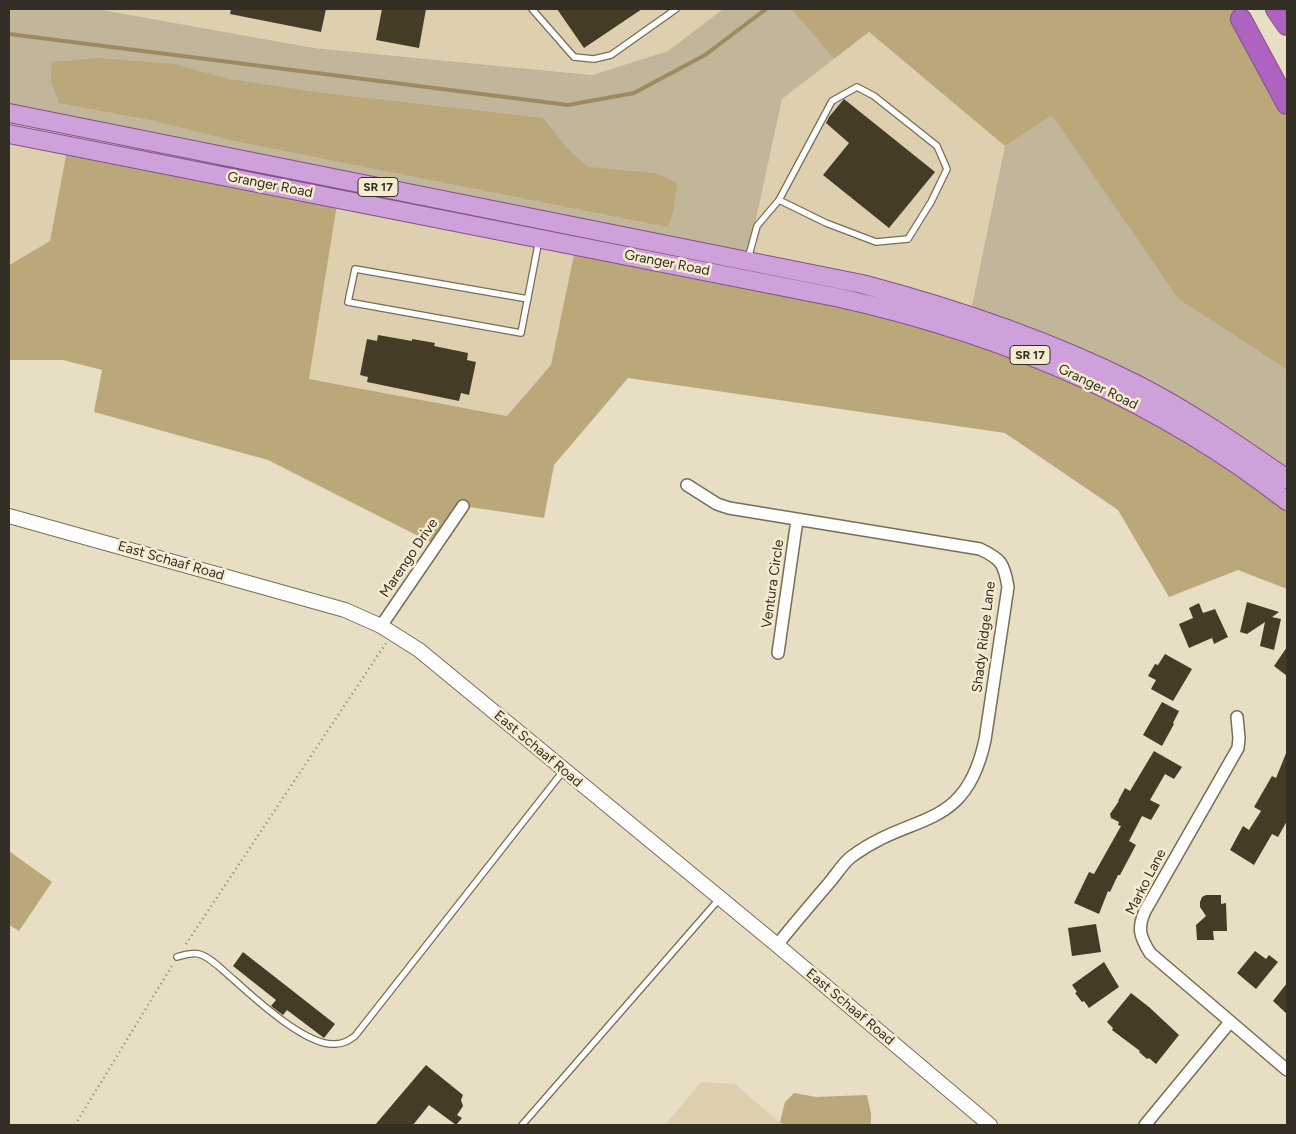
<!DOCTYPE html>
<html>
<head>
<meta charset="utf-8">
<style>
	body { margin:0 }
	#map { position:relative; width:1296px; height:1134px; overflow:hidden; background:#e8dec3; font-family:Figtree,sans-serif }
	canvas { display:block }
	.frame { position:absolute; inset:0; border:10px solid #332f25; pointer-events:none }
</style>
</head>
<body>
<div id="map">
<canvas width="1296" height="1134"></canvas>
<div class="frame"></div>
</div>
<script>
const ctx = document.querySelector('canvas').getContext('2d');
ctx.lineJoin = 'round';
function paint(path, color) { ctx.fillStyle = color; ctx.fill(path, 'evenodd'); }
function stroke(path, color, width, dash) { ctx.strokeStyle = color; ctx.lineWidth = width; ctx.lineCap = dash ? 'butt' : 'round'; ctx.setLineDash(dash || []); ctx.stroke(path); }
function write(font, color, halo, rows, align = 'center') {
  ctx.font = font + ' Figtree,sans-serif'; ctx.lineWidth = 5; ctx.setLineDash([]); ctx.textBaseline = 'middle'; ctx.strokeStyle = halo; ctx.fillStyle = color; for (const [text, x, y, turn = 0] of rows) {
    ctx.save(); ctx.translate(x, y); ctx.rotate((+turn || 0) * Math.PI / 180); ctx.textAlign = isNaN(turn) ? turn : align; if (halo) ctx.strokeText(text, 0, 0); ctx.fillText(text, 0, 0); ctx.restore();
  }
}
const built = new Path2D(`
	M 97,9 L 723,9 L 668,51 L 592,75 L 314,48 Z
	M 869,32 L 1005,146 L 970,315 L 747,261 L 782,99 Z
	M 9,134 L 68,145 L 50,241 L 9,264 Z
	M 338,198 L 576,245 L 551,366 L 507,416 L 309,379 Z
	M 701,1082 L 735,1084 L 783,1125 L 665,1125 Z`);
const green = new Path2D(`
	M 9,9 L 97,9 L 314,48 L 592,75 L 668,51 L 723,9 L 791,9 L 834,59 L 782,99 L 747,261 L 9,113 Z
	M 1052,114 L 1178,299 L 1287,370 L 1287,479 L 1188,413 L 970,315 L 1005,146 Z`);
const forest = new Path2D(`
	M 791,9 L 1234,9 L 1241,19 L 1287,104 L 1287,370 L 1178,299 L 1052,115 L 1005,146 L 869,32 L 834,59 Z
	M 97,58 L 174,64 L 229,79 L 323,93 L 543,118 L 567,148 L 588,167 L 655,173 L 677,183 L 673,212 L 668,227 L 235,141 L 150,120 L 59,103 L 51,81 L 52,62 Z
	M 68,145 L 338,198 L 309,379 L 507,416 L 551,365 L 576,245 L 840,298 L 1062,369 L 1287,501 L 1287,589 L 1238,570 L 1169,597 L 1118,510 L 1005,433 L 628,378 L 554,465 L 544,518 L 463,506 L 436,545 L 268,460 L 94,412 L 102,370 L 63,360 L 9,360 L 9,265 L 50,241 Z
	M 9,851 L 52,882 L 19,931 L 9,925 Z
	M 794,1093 L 816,1097 L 867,1095 L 871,1114 L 871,1125 L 783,1125 L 780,1122 L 785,1102 Z`);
const stream = new Path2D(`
	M 9,34 L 568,105 L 634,93 L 705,55 L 766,9`);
const building = new Path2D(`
	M 231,9 L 326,9 L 321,32 L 230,14 Z
	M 382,9 L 426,9 L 419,48 L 376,40 Z
	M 557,9 L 642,9 L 584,48 Z
	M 844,99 L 935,172 L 889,228 L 823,175 L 849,143 L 826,123 L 829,117 Z
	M 378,335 L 412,341 L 412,339 L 435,343 L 434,346 L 468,353 L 467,360 L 476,362 L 469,395 L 461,393 L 459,401 L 367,382 L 368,377 L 360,375 L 367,339 L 377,341 Z
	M 1247,602 L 1279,612 L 1272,617 L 1281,619 L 1274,650 L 1260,646 L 1265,622 L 1247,634 L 1240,632 Z
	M 1199,603 L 1203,613 L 1215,609 L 1228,637 L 1214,644 L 1212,638 L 1189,648 L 1179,624 L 1193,618 L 1189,608 Z
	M 1287,647 L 1287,676 L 1274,666 Z
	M 1165,654 L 1192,669 L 1173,701 L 1151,689 L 1156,680 L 1148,676 L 1155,664 L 1158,665 Z
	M 1162,702 L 1179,711 L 1173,723 L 1174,724 L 1162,746 L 1143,735 Z
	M 1154,751 L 1182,767 L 1174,779 L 1165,774 L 1150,800 L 1160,805 L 1151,820 L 1142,816 L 1129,841 L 1136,845 L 1120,875 L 1118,875 L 1110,892 L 1108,891 L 1099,914 L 1074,903 L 1089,872 L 1094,874 L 1121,826 L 1118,825 L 1119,822 L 1111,818 L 1110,814 L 1119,801 L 1118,801 L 1125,788 L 1130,791 Z
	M 1287,751 L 1287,821 L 1278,837 L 1272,834 L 1254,865 L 1230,850 L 1243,826 L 1249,830 L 1261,811 L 1254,807 L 1272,776 L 1276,778 Z
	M 1206,895 L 1221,895 L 1221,904 L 1226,903 L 1227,931 L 1213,931 L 1214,940 L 1197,940 L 1196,925 L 1206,916 L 1200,907 L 1200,902 L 1202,897 Z
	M 1096,924 L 1101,952 L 1072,956 L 1068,928 Z
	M 1255,951 L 1266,959 L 1269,955 L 1278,962 L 1256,989 L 1237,973 Z
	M 243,952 L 335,1024 L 324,1038 L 287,1010 L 283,1015 L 271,1006 L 276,1000 L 233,966 Z
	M 1104,962 L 1119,987 L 1089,1008 L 1084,1001 L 1082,1002 L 1075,993 L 1077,992 L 1072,985 Z
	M 1287,983 L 1287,1014 L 1273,1001 Z
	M 1131,993 L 1149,1007 L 1179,1035 L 1156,1064 L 1149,1058 L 1147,1059 L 1139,1052 L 1140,1051 L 1112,1030 L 1113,1028 L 1107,1022 Z
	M 426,1065 L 463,1095 L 461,1100 L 463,1106 L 457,1115 L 462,1118 L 456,1125 L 429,1105 L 413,1125 L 375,1125 Z`);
const path = new Path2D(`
	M 186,944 L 386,643
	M 75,1125 L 173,964`);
const service = new Path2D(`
	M 532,9 L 574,57 L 594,59 L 611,55 L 676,9
	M 748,259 L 757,226 L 779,200 L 826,223 L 876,242 L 908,239 L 931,202 L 947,169 L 937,146 L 874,96 L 857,87 L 832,101 L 779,200
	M 528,299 L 355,269 L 348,302 L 521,333 L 539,240
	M 177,957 C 184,955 192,952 199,954 C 212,958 223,971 233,979 C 254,998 306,1046 335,1044 C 343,1044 348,1041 355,1036 L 564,770
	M 522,1125 L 720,898`);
const minor = new Path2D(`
	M 687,485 L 717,504 L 729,508 L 980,549 C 1001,559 1004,563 1008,587 L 985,740 C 965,833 912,811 851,857 C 843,863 836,875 829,883 C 811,904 794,924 777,945
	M 381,626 L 463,506
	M 778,653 L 797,520
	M 1237,717 L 1239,738 L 1238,748 L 1145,911 C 1137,928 1140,937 1150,953 L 1287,1070
	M 1145,1125 L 1230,1022`);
const tertiary = new Path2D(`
	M 9,516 L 345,610 L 381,626 L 419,650 L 777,945 L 990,1125`);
const primary = new Path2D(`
	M 9,113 L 862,284 C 957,309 1048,340 1136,384 C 1189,411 1238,445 1287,479
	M 9,134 L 840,298 C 1001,334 1156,399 1287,501`);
const motorway = new Path2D(`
	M 1276,9 L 1287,25
	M 1241,19 L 1287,104`);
const shields = [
	[378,187,40],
	[1030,355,40]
];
const shieldNames = [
	["SR 17",378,187],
	["SR 17",1030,355]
];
const streetNames = [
	["Granger Road",270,185,11],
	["Granger Road",667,263,11],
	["Granger Road",1098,387,26],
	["Marengo Drive",409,558,-56],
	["East Schaaf Road",171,561,16],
	["Ventura Circle",773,584,-82],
	["Shady Ridge Lane",984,637,-83],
	["East Schaaf Road",538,749,40],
	["Marko Lane",1146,882,-63],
	["East Schaaf Road",850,1007,40]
];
paint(built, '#ded0af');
paint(green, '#c1b59a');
paint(forest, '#baa87b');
stroke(stream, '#9d8b5f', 4);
paint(building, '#443c26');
stroke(service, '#776e57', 8);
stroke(minor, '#776e57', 14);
stroke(tertiary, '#776e57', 16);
stroke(primary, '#83518a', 20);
stroke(motorway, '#83518a', 22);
stroke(path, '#898270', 2.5, [1, 4]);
stroke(service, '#fff', 5.5);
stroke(minor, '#fff', 11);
stroke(tertiary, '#fff', 14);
stroke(primary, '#cea1da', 18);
stroke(motorway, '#ae63c1', 20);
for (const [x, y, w] of shields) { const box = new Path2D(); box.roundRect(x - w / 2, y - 9.5, w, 19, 4); ctx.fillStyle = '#f5ebd0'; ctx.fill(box); stroke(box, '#332f25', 1); }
write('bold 12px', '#332f25', null, shieldNames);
write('14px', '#332f25', '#f5ebd0', streetNames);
</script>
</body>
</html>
